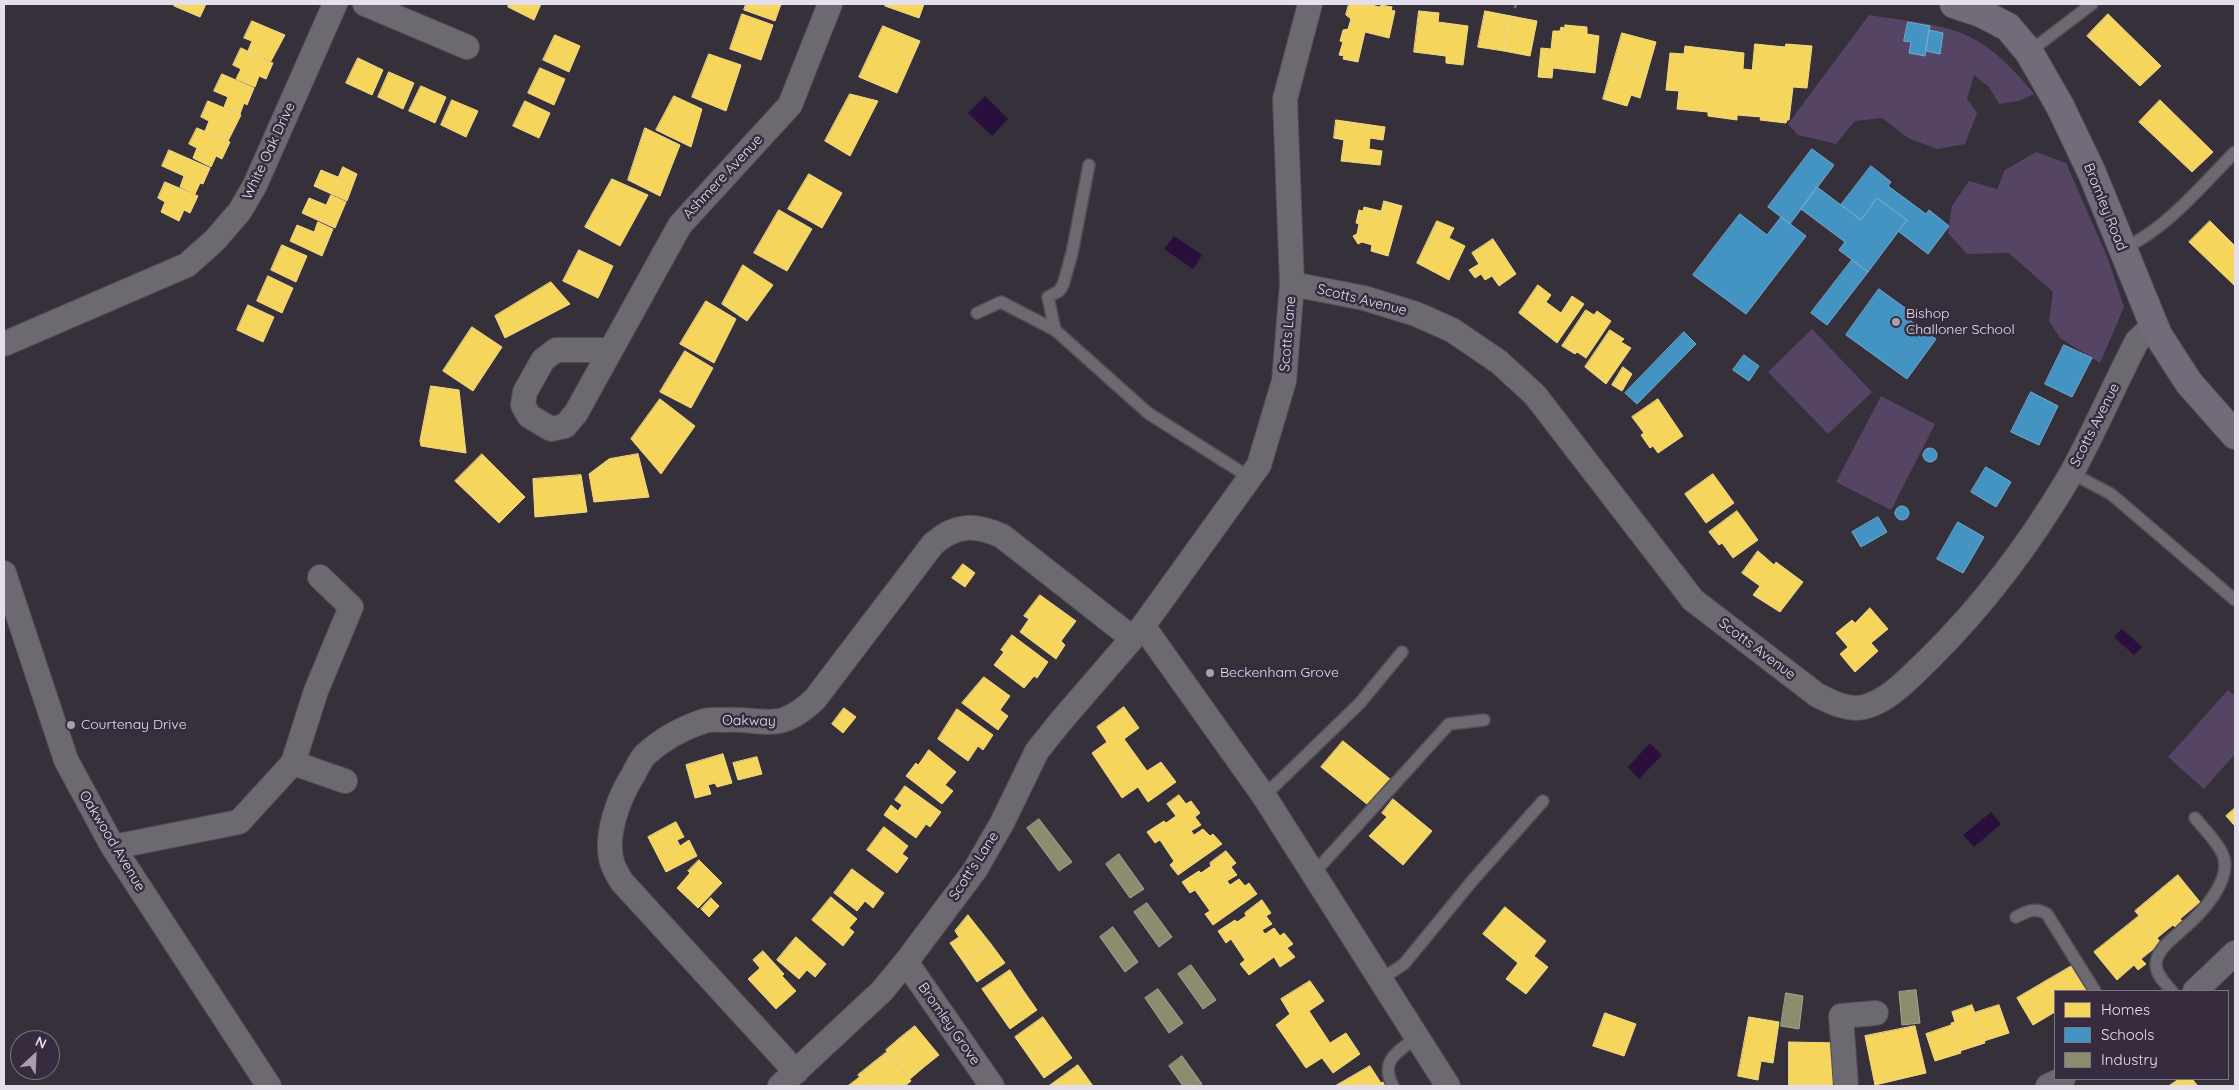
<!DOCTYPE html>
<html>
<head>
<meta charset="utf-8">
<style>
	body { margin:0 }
	#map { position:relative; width:2239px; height:1090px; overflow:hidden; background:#36303b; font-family:Quicksand,sans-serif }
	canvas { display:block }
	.frame { position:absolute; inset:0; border:5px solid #e5deeb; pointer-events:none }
	.legend { position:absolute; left:2054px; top:990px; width:175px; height:90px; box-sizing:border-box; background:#372c3f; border:1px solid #7d7384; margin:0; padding:6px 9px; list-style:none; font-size:15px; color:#e5deeb }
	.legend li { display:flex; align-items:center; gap:10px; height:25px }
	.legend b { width:25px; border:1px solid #7d7384 }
	.north { position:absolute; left:10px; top:1030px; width:50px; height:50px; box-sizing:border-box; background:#372c3f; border:1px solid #7d7384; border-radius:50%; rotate:25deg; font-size:14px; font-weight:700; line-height:20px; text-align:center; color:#e5deeb }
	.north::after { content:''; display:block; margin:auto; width:18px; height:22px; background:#a8a1ad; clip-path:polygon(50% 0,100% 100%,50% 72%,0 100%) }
</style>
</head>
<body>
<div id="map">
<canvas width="2239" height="1090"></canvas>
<div class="frame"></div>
<ul class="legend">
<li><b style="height:14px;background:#f6d55c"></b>Homes</li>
<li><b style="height:14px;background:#4393c3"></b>Schools</li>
<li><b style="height:14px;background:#8c8c6e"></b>Industry</li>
</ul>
<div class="north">N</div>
</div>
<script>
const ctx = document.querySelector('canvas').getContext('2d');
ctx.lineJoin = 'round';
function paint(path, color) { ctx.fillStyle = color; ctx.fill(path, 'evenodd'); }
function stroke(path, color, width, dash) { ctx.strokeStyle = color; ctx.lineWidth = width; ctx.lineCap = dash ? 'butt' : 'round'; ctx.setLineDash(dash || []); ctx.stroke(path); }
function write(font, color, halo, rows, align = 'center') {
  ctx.font = font + ' Quicksand,sans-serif'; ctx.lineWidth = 5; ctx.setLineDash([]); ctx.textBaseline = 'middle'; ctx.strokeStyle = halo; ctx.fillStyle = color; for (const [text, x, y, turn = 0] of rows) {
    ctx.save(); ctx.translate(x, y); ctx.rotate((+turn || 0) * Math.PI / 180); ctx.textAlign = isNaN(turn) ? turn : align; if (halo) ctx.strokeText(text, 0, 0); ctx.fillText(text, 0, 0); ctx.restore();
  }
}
const green = new Path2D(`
	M 1869,15 C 1898,20 1942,23 1968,36 C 1994,48 2016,72 2034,94 L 2019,101 L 1999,104 L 1989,87 L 1974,75 L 1967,99 L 1977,113 L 1965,144 L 1937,149 L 1908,138 L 1882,118 L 1855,121 L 1836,144 L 1798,135 L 1788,124 Z
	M 2036,152 L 2066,163 L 2108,259 L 2124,307 L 2100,363 L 2060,338 L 2049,321 L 2053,292 L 2009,253 L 1967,254 L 1948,233 L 1952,206 L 1969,181 L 1997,189 L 2005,170 Z
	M 1812,329 L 1872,392 L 1828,434 L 1768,372 Z
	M 1881,396 L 1935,424 L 1891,510 L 1836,482 Z
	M 2228,690 L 2235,696 L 2235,754 L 2204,789 L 2168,757 Z`);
const water = new Path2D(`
	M 985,96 L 1008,119 L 992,136 L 968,113 Z
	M 1174,236 L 1202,255 L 1193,269 L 1164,249 Z
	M 2122,629 L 2142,647 L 2134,655 L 2114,637 Z
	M 1650,743 L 1662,755 L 1639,779 L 1628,767 Z
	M 1991,812 L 2001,824 L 1974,847 L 1963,835 Z`);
const homes = new Path2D(`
	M 175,4 L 206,4 L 200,17 L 174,6 Z
	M 509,4 L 541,4 L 534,20 L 508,7 Z
	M 746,4 L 781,4 L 775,21 L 744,10 Z
	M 886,4 L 924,4 L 919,18 L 885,6 Z
	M 1349,4 L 1367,4 L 1380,7 L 1381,5 L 1392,7 L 1391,10 L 1395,11 L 1389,38 L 1365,32 L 1358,62 L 1343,59 L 1344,56 L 1339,55 L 1343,42 L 1340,41 L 1343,30 L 1348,29 L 1351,19 L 1346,15 Z
	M 1419,11 L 1439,13 L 1438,22 L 1468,26 L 1463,65 L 1446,63 L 1446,56 L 1414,52 Z
	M 1485,11 L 1511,16 L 1504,51 L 1478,47 Z
	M 742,14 L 773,25 L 761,60 L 730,49 Z
	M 2108,14 L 2161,66 L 2140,86 L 2087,36 Z
	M 1511,16 L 1537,21 L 1530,56 L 1504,51 Z
	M 252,21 L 285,35 L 271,61 L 248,51 L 252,41 L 244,38 Z
	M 1565,25 L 1587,27 L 1587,34 L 1599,36 L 1595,73 L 1553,68 L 1552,78 L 1538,77 L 1541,48 L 1551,49 L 1553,31 L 1560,31 L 1561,27 L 1565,28 Z
	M 883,26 L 920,41 L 897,93 L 859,77 Z
	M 1622,33 L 1656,42 L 1640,98 L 1631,95 L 1627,106 L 1603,99 Z
	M 555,35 L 580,46 L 569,72 L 543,60 Z
	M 1755,44 L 1785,47 L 1786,44 L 1812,46 L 1807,88 L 1793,87 L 1789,120 L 1787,120 L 1786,123 L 1760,120 L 1761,117 L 1737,115 L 1737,120 L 1708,116 L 1708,112 L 1677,109 L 1679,91 L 1666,90 L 1670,53 L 1684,54 L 1685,46 L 1744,53 L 1743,69 L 1752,70 Z
	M 241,48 L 273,63 L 266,79 L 259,76 L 255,87 L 236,79 L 241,69 L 233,65 Z
	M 709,54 L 741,65 L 726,111 L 692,97 Z
	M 358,58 L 383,70 L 372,95 L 346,83 Z
	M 540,68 L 565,79 L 554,105 L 528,93 Z
	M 389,72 L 414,83 L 403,109 L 378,97 Z
	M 222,74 L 254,88 L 247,105 L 244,103 L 240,114 L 224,107 L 228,97 L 214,91 Z
	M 421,86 L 446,97 L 435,123 L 409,111 Z
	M 850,94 L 878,101 L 850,156 L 825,141 Z
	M 674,96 L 702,109 L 691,147 L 656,130 Z
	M 452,100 L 478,111 L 466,137 L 441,125 Z
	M 2160,100 L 2213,152 L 2192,172 L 2139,122 Z
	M 208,101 L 241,115 L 228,141 L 205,131 L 209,121 L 201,117 Z
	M 525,101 L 550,113 L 539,138 L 513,126 Z
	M 1336,120 L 1385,127 L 1383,140 L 1370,138 L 1369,149 L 1382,151 L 1380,165 L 1341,161 L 1344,140 L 1334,138 Z
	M 197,128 L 230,142 L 222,159 L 216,156 L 211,167 L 193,158 L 197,148 L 189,144 Z
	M 645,128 L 680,145 L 660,196 L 628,180 Z
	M 169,150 L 210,168 L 203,184 L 200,183 L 195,194 L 180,187 L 184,176 L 162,166 Z
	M 343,167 L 357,174 L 347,201 L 314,186 L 321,170 L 338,177 Z
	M 809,174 L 842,193 L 822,228 L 788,209 Z
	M 612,179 L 648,195 L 620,246 L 585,227 Z
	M 165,182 L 198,196 L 190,213 L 184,210 L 179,221 L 161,212 L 165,202 L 158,198 Z
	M 331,195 L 346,202 L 335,228 L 302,213 L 309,198 L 326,205 Z
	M 1384,201 L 1402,206 L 1388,256 L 1371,251 L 1372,245 L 1362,242 L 1358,244 L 1353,236 L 1357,234 L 1359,224 L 1356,223 L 1359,210 L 1363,211 L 1364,207 L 1381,211 Z
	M 779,210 L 812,229 L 787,271 L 754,253 Z
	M 1437,221 L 1454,228 L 1449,238 L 1465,246 L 1449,280 L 1417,263 Z
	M 2210,221 L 2235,246 L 2235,286 L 2189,242 Z
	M 318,222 L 333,229 L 322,256 L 290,241 L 297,225 L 314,232 Z
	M 1493,239 L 1516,274 L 1499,286 L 1492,276 L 1485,280 L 1481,274 L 1475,278 L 1469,270 L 1479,264 L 1472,253 Z
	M 282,245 L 307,256 L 296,282 L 271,270 Z
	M 579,250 L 613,266 L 598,298 L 563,281 Z
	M 743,265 L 773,285 L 747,321 L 722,304 Z
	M 268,276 L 293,288 L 282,313 L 257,301 Z
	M 551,282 L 570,304 L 505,338 L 495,316 Z
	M 1538,285 L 1551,295 L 1546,302 L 1561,313 L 1572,296 L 1584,304 L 1557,343 L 1519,313 Z
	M 706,301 L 736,319 L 714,363 L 680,344 Z
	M 248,305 L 274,317 L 263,342 L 237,330 Z
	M 1586,310 L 1594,315 L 1597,311 L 1611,321 L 1586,358 L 1577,352 L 1575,354 L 1562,346 Z
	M 472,327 L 502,347 L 473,391 L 443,371 Z
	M 1610,330 L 1624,339 L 1621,342 L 1631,348 L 1606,384 L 1585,367 Z
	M 685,351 L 713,368 L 691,408 L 660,392 Z
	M 1623,367 L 1632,374 L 1622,391 L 1612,385 Z
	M 431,386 L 459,390 L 466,453 L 421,446 L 420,441 Z
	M 660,399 L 695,426 L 661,474 L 631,439 Z
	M 1658,399 L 1683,436 L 1658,453 L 1653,446 L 1650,448 L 1641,435 L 1644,433 L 1632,417 Z
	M 482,454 L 525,497 L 499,523 L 455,481 Z
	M 638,454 L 649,497 L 594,502 L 589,474 L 609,459 Z
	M 1713,474 L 1734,503 L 1706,523 L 1685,494 Z
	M 581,475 L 587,512 L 535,517 L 533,479 Z
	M 1737,511 L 1758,540 L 1733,558 L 1722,543 L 1719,545 L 1709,532 Z
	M 1758,551 L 1774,565 L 1776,562 L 1803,582 L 1780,612 L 1753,595 L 1760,586 L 1742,573 Z
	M 963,564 L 975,573 L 965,587 L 952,578 Z
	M 1040,595 L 1076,621 L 1061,641 L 1065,645 L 1056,659 L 1020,632 L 1029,619 L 1024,616 Z
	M 1870,608 L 1888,629 L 1871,643 L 1878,651 L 1855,672 L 1840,654 L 1848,647 L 1836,633 L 1852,620 L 1855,623 Z
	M 1012,635 L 1048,662 L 1037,678 L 1034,676 L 1024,688 L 994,665 L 1004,652 L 1001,650 Z
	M 984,677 L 1010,696 L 1000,710 L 1008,716 L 998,730 L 962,703 Z
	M 1124,707 L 1139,728 L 1124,739 L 1147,771 L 1161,762 L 1176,782 L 1148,802 L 1138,787 L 1122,798 L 1092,753 L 1107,742 L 1097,727 Z
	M 844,708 L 856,717 L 843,733 L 832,724 Z
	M 957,709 L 993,735 L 983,750 L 978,746 L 968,761 L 938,739 Z
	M 1343,741 L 1390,779 L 1368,805 L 1321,767 Z
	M 929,750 L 956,772 L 945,785 L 953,791 L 942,804 L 906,776 L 916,763 L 918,765 Z
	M 723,754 L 732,783 L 717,787 L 715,783 L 708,785 L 711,794 L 695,798 L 686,765 Z
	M 757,757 L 762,774 L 738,780 L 733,763 Z
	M 905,786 L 941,812 L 930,827 L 926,824 L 916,838 L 884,815 L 891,805 L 898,811 L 902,805 L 895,800 Z
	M 1179,795 L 1186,804 L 1191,801 L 1200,813 L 1195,817 L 1201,825 L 1191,831 L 1194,835 L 1203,829 L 1210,836 L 1213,834 L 1222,844 L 1178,875 L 1170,865 L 1174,861 L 1160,840 L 1155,843 L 1147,832 L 1164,821 L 1166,823 L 1176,816 L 1167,804 Z
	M 1393,799 L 1432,831 L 1403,865 L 1369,836 L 1387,817 L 1382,813 Z
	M 2234,809 L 2235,810 L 2235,826 L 2226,816 Z
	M 676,822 L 684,837 L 677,840 L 680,846 L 689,840 L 697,856 L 666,872 L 648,837 Z
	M 884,827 L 908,846 L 902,854 L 908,858 L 897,873 L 867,850 Z
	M 1226,851 L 1236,863 L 1231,867 L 1237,875 L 1227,881 L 1230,885 L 1239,879 L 1245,886 L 1249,883 L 1257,894 L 1213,925 L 1205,914 L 1210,911 L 1195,890 L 1190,893 L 1182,882 L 1199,871 L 1201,873 L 1211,866 L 1210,863 Z
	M 699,860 L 722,883 L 698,908 L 677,888 L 690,873 L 688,871 Z
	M 852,869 L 884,893 L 873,908 L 865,901 L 857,911 L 834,893 Z
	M 2178,875 L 2200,902 L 2180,919 L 2185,924 L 2178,930 L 2173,925 L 2157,938 L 2135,911 Z
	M 831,897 L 857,919 L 849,928 L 854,932 L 843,946 L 812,920 Z
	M 711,898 L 719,906 L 709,917 L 701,909 Z
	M 1262,900 L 1271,913 L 1266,916 L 1272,924 L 1262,930 L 1265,934 L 1274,928 L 1280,936 L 1284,933 L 1293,944 L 1287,948 L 1295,957 L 1280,967 L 1274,957 L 1249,975 L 1240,964 L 1245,960 L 1231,939 L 1226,943 L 1218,931 L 1235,920 L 1237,922 L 1246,916 L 1245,913 Z
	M 1505,907 L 1546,941 L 1534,956 L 1548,967 L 1526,994 L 1506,979 L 1518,963 L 1483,934 Z
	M 968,915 L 991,944 L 964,963 L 950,943 L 959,937 L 955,931 Z
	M 2139,916 L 2161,943 L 2141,959 L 2146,964 L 2138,970 L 2134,965 L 2117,980 L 2094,952 Z
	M 796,937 L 826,964 L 815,977 L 807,970 L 799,979 L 777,960 Z
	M 991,944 L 1005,963 L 977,982 L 964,963 Z
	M 763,951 L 784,974 L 782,976 L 796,991 L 776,1009 L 748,979 L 760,968 L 753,960 Z
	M 2075,964 L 2089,991 L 2055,991 L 2055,996 L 2046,981 Z
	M 1010,970 L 1023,990 L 996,1009 L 982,989 Z
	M 1310,981 L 1324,1001 L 1309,1011 L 1330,1043 L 1346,1033 L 1360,1054 L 1333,1073 L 1322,1058 L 1306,1068 L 1276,1025 L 1290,1014 L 1281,999 Z
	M 2046,981 L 2055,996 L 2055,1012 L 2033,1025 L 2017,998 Z
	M 1023,990 L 1037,1010 L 1010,1029 L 996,1009 Z
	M 1972,1005 L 1985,1043 L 1960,1051 L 1951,1023 L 1955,1022 L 1952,1012 Z
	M 1999,1005 L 2009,1033 L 1984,1041 L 1974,1013 Z
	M 1605,1013 L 1636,1024 L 1624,1056 L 1593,1046 Z
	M 1043,1017 L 1057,1037 L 1029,1057 L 1015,1037 Z
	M 1749,1017 L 1779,1022 L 1773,1063 L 1761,1061 L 1758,1080 L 1738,1076 Z
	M 1952,1025 L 1961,1053 L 1935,1061 L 1926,1034 Z
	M 915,1026 L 939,1055 L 924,1067 L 900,1038 Z
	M 1915,1026 L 1926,1073 L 1875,1085 L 1865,1036 Z
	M 1057,1037 L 1072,1058 L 1044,1078 L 1029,1057 Z
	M 900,1038 L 924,1067 L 910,1079 L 886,1050 Z
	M 1789,1042 L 1841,1043 L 1842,1086 L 1789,1086 Z
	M 887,1052 L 911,1081 L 905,1086 L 892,1086 L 873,1063 Z
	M 873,1063 L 892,1086 L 868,1086 L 858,1075 Z
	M 1078,1065 L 1093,1086 L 1049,1086 Z
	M 1370,1066 L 1381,1083 L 1383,1082 L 1386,1086 L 1337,1085 Z
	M 860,1077 L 868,1086 L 848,1086 Z
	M 2179,1079 L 2192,1079 L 2198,1086 L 2169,1086 Z`);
const schools = new Path2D(`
	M 1908,22 L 1930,26 L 1925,56 L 1909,53 L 1911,42 L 1904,41 Z
	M 1929,30 L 1943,33 L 1940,54 L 1926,51 Z
	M 1812,149 L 1834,165 L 1790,224 L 1768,207 Z
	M 1871,166 L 1891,182 L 1888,186 L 1926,214 L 1929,210 L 1949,226 L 1928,254 L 1898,231 L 1907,220 L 1877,198 L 1861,220 L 1841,205 Z
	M 1817,187 L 1861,220 L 1877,198 L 1907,220 L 1868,272 L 1839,250 L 1845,242 L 1801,209 Z
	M 1740,214 L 1767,235 L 1781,217 L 1806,236 L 1746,314 L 1693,275 Z
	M 1852,260 L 1868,272 L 1827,325 L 1811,313 Z
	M 1879,289 L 1912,313 L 1908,319 L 1936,339 L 1907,379 L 1846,335 Z
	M 1684,332 L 1696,344 L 1637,404 L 1625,393 Z
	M 2064,345 L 2092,358 L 2072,397 L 2045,384 Z
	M 1744,355 L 1759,366 L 1749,381 L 1733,370 Z
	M 2031,392 L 2058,406 L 2039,445 L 2011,432 Z
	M1923 455a7 7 0 1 1 14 0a7 7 0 1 1-14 0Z
	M 1986,467 L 2011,482 L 1996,507 L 1971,492 Z
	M1895 513a7 7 0 1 1 14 0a7 7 0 1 1-14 0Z
	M 1878,517 L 1887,532 L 1861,547 L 1852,532 Z
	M 1958,522 L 1984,537 L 1963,573 L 1937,559 Z`);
const industry = new Path2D(`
	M 1039,819 L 1072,862 L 1059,871 L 1027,828 Z
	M 1119,854 L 1144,889 L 1130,898 L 1106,864 Z
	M 1147,903 L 1172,937 L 1159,947 L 1134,912 Z
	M 1113,927 L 1138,962 L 1125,972 L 1100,937 Z
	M 1191,965 L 1216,1000 L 1203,1009 L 1178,974 Z
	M 1158,989 L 1183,1023 L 1169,1033 L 1145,998 Z
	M 1916,990 L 1920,1023 L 1902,1025 L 1899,992 Z
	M 1786,993 L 1803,996 L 1799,1029 L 1781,1026 Z
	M 1182,1056 L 1202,1084 L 1199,1086 L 1183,1086 L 1169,1066 Z`);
const path = new Path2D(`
	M 1515,8 L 1516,4`);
const service = new Path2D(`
	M 2029,52 L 2092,4
	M 2122,249 C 2166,230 2202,185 2235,152
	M 977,313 L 1001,302 L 1055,330 L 1148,413 L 1249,477
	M 1055,330 L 1048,297 L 1059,291 L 1063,285 L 1072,253 L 1089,165
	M 2071,473 L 2111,494 L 2235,600
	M 1264,796 L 1360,703 L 1402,652
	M 1313,874 L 1449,724 L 1484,720
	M 2016,917 C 2028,911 2035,907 2047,914 L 2095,991
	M 1380,980 L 1404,964 L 1472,881 L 1543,801
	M 2172,991 C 2166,984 2156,975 2156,965 C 2156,949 2173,939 2183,929 C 2201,914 2233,880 2223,855 C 2217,841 2204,829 2195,818
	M 1393,1086 C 1379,1060 1398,1052 1417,1037`);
const minor = new Path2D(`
	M 365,4 L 467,47
	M 1292,284 L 1364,298 L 1416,314 L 1452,330 L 1499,362 L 1535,395 L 1693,600 L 1817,695 C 1831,702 1848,711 1864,707 C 1889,701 1910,677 1928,660 C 1984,605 2031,542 2071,474 C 2095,431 2114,385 2137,341 L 2153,326
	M 4,344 L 187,265 L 215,240 L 240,211 L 255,185 L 335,4
	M 610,350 L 556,350 L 543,360 L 525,392 L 523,405 L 529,416 L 551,429 L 565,426 L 576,413 L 680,225 L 790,105 L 830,4
	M 4,573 L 66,760 L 113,847 L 269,1086
	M 1143,626 L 1264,796 L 1448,1086
	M 293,763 L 345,781
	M 113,847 L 239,822 L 293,763 L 316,691 L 351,607 L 320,577
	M 906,962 L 992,1086
	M 2195,991 L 2235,953
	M 796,1072 L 622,882 C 619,877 615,871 613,865 C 603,838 619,797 633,775 C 637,768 640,760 645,755 C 661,740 683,728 704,721 C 710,719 717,720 723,720 C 767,718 778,734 815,699 L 933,544 C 956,524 974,524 1002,536 L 1132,638
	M 780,1086 L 882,991 L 906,962 L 975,870 L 1002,823 L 1037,751 L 1061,721 L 1143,626 L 1259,465 L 1284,381 L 1292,284 L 1285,99 L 1310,4
	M 1846,1086 L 1841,1016 L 1876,1013
	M 2048,1086 L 2063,1079`);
const primary = new Path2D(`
	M 1954,4 L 1981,13 L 2008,27 L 2029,52 L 2060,106 L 2092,173 L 2158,335 L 2189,383 L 2235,435`);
const markers = [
	[1896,322,5,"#a8a1ad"],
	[1210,673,5,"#a8a1ad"],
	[71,725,5,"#a8a1ad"]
];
const streetNames = [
	["White Oak Drive",269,151,-65],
	["Ashmere Avenue",723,177,-47],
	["Bromley Road",2105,207,68],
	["Scotts Avenue",1362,300,14],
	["Scotts Lane",1288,334,-85],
	["Scotts Avenue",2095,425,-63],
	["Scotts Avenue",1757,649,37],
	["Oakway",749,721,1],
	["Oakwood Avenue",112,841,59],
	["Scott's Lane",974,866,-57],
	["Bromley Grove",949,1024,55]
];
const poiNames = [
	["Bishop",1906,314],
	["Challoner School",1906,330],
	["Beckenham Grove",1220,673],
	["Courtenay Drive",81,725]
];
paint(green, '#564465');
paint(water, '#2a0e3c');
paint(homes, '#f6d55c');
stroke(homes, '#f1d887', 1);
paint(schools, '#4393c3');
stroke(schools, '#74aacf', 1);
paint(industry, '#8c8c6e');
stroke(industry, '#a7a594', 1);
stroke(service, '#524d56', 14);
stroke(minor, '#524d56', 26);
stroke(primary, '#524d56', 30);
stroke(path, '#6c6971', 3, [5, 2.5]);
stroke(service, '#6d6971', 11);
stroke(minor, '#6d6971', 24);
stroke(primary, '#726b79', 28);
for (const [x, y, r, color] of markers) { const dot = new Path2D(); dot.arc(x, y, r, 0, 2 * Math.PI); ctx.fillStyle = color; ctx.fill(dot); stroke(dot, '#372c3f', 2); }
write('14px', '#e5deeb', '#372c3f', streetNames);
write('14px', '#e5deeb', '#372c3f', poiNames, 'left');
</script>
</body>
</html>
